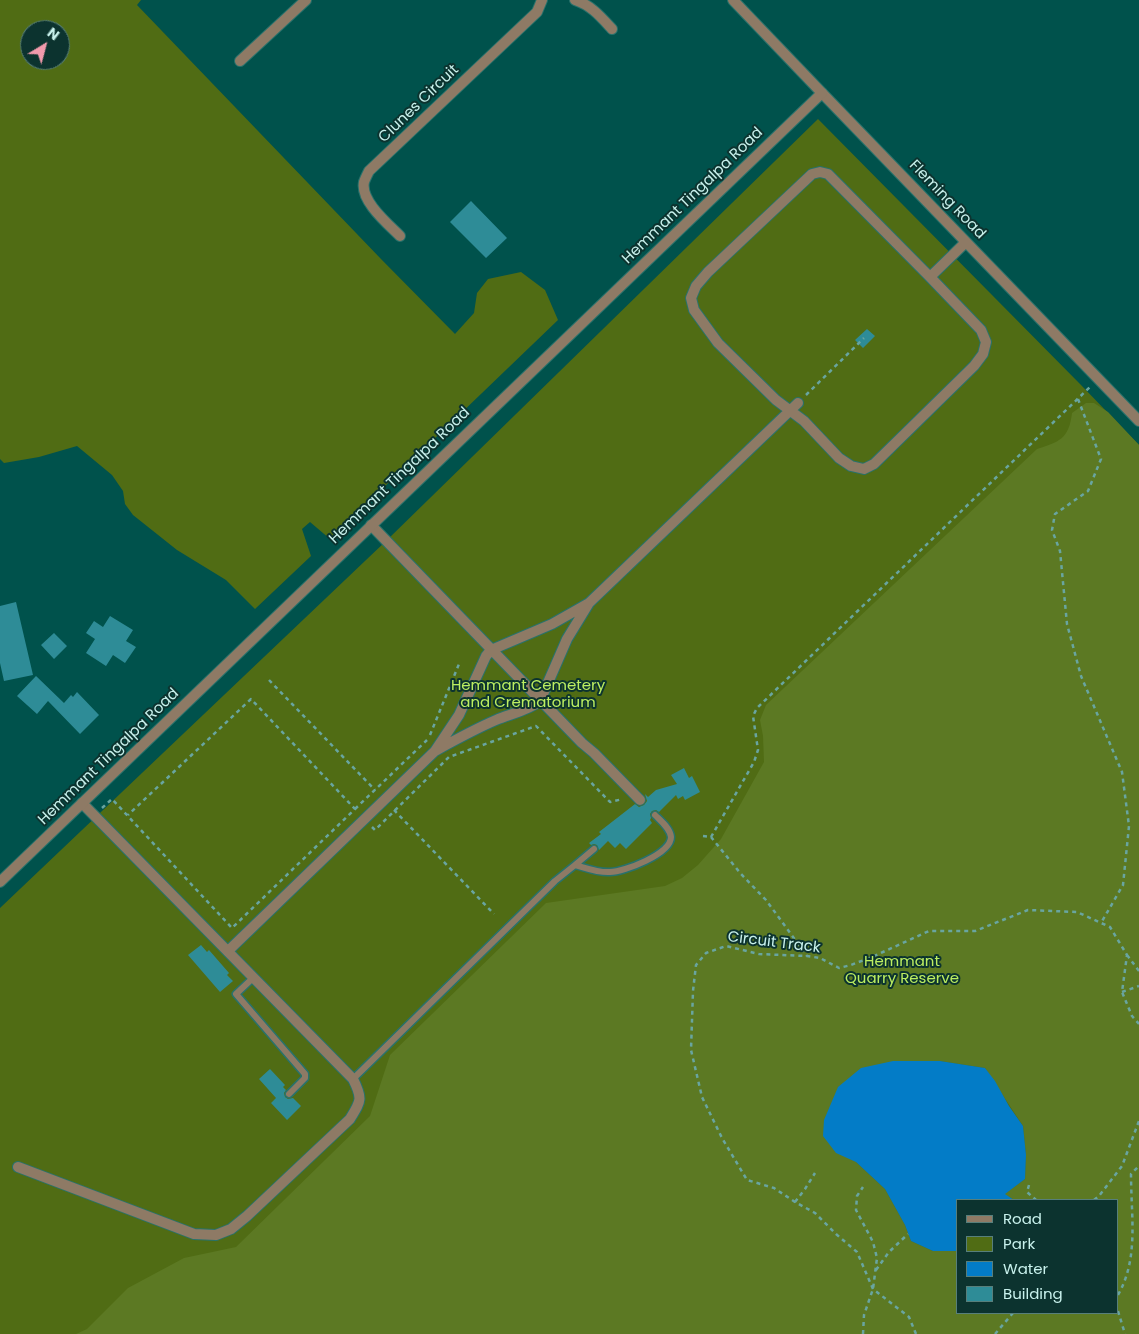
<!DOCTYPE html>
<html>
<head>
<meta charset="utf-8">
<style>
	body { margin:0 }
	#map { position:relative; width:1139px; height:1334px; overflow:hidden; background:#00524c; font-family:Poppins,sans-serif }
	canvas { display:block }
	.legend { position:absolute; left:956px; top:1199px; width:162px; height:115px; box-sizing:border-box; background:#0c332f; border:1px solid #577f7b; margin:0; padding:6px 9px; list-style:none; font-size:15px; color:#c8f1ec }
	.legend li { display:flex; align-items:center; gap:10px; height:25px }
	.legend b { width:25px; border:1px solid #577f7b }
	.north { position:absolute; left:20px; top:20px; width:50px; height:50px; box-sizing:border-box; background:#0c332f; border:1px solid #577f7b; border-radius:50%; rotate:37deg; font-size:14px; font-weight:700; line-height:20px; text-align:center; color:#c8f1ec }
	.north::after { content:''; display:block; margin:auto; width:18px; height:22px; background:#f29aac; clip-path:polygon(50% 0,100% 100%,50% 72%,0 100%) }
</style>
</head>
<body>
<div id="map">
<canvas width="1139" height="1334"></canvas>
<ul class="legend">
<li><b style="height:6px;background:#8e7a65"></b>Road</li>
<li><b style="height:14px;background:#506c14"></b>Park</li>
<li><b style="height:14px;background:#037cc7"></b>Water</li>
<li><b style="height:14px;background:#2e8c97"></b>Building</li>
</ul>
<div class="north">N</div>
</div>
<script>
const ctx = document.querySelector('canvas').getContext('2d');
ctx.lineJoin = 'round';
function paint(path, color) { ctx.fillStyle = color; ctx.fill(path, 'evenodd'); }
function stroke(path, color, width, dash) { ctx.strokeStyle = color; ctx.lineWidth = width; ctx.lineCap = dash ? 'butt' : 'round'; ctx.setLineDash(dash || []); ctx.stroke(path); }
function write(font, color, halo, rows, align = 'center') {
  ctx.font = font + ' Poppins,sans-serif'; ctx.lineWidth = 4; ctx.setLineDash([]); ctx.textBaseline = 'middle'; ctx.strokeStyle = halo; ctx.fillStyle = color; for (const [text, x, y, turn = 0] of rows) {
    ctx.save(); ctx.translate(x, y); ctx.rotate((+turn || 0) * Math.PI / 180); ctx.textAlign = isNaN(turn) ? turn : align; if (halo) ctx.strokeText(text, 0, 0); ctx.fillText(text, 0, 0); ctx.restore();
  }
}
const green = new Path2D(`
	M 0,0 L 141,0 L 137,5 L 381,259 L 455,334 L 474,313 L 477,293 L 488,279 L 521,272 L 545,290 L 558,320 L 330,539 L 310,522 L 302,529 L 311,556 L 255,609 L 226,580 L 177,550 L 133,515 L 125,504 L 123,491 L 112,475 L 77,446 L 39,457 L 4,463 L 0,459 ZM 30,30 L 60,30 L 60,60 L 30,60 Z
	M 818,119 L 1081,385 L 1139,445 L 1139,1334 L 0,1334 L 0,908 L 386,541 ZM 958,1200 L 1118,1200 L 1118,1313 L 958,1313 Z`);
const forest = new Path2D(`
	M 1086,403 L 1094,403 L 1108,412 L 1139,445 L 1139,1334 L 76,1334 L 87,1329 L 128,1288 L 184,1258 L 236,1247 L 370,1116 L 390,1055 L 546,903 L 665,886 L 682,878 L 698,865 L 721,839 L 764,762 L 763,736 L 760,720 L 766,705 L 1037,449 C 1059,442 1069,439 1072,413 ZM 893,1061 L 940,1061 L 985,1068 L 1023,1126 L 1026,1155 L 1025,1179 L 1004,1194 L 1014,1200 L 1118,1200 L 1118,1313 L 958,1313 L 958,1251 L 933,1251 L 911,1241 L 905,1225 L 885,1189 L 856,1162 Z`);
const water = new Path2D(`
	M 893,1061 L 940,1061 L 985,1068 L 995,1081 L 1009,1106 L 1023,1126 L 1026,1155 L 1025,1179 L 1005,1194 L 1014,1200 L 958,1200 L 958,1251 L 933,1251 L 911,1241 L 905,1225 L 885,1189 L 856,1162 L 836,1153 L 823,1136 L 824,1120 L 838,1087 L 861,1068 Z`);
const building = new Path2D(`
	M 471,201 L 507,238 L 486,258 L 450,222 Z
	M 867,329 L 875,336 L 863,348 L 855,340 Z
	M 16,602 L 33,675 L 4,681 L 0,663 L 0,606 Z
	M 110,616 L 133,630 L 126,641 L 136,647 L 125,663 L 113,655 L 106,666 L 86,653 L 95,639 L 86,633 L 94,621 L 103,627 Z
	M 54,633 L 67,646 L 54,659 L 41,645 Z
	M 36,676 L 64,703 L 71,695 L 73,697 L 77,692 L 99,715 L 80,734 L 48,701 L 37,714 L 17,696 Z
	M 684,768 L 689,778 L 692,776 L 700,792 L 685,800 L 683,796 L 678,799 L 676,795 L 659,812 L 656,810 L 652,811 L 650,814 L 651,818 L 650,820 L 652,823 L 626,849 L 620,843 L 615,848 L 608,841 L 599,850 L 597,845 L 594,844 L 591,845 L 589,843 L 601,834 L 599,832 L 635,804 L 639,807 L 644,805 L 647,801 L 645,794 L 648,797 L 656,790 L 677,784 L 671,775 Z
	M 201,945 L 207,952 L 209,950 L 229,973 L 227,975 L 233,981 L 220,992 L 188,955 Z
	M 270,1069 L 285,1085 L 283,1087 L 286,1090 L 284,1093 L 285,1097 L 288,1099 L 293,1098 L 301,1106 L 287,1120 L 271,1103 L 276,1098 L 259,1079 Z`);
const path = new Path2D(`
	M 806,395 L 864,338
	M 1078,399 L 1101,459 L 1088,491 L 1055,514 L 1052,530 L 1060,551 L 1067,624 L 1081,676 L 1122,772 L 1129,826 L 1123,885 L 1101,923
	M 269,680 L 375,790
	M 430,735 L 459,664
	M 102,808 L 112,799 L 232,928 L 355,809 L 251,699 L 128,815
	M 355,809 L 427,740
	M 394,810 L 494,914
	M 372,827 L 375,830 L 449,757 L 536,726 L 610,802 L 623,799
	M 703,836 L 711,837 L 741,874 L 766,900 L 807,956
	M 711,837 L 754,762 L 758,750 L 753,716 L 757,708 L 1090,387
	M 1127,955 L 1139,971
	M 1122,992 L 1139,986
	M 1029,1185 L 1027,1192 L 1036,1200
	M 1094,1200 L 1099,1196 L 1122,1166 L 1139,1121
	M 795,1202 L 805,1189 L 815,1173
	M 876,1270 L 889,1252 L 908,1234
	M 1118,1295 C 1139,1258 1131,1217 1131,1174 L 1139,1166
	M 1118,1311 L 1125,1334
	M 863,1334 L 864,1315 L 873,1289 L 877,1258 L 873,1242 L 856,1210 L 857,1196 L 863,1187
	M 916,1334 L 909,1317 L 873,1289 L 857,1252 L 836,1234 L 815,1213 L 795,1202 L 774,1188 L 747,1180 L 722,1138 L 702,1097 L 691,1050 L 693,991 L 696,965 L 706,953 L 726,946 L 759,954 L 807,956 L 820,958 L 839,968 L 851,965 L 872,957 L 929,931 L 975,931 L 1028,910 L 1077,912 L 1110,927 L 1127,955 L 1122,992 L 1132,1016 L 1139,1024
	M 995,1334 L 1013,1313`);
const service = new Path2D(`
	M 594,849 L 575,865 C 586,868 599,873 610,872 C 624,872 671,854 671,837 C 670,828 661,821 655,815
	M 254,977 L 236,994 L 305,1074 L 305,1078 L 289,1094
	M 353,1079 L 555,881 L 575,865`);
const minor = new Path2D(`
	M 575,0 C 591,5 601,17 612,29
	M 240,61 L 306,0
	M 822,93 L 1139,421
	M 400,236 C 388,224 360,201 364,182 C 365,179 367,175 369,171 L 537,12 L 542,0
	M 930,277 L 981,330 L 986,342 L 983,354 L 974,366 L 874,464 L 864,469 L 851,466 L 839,458 L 804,421 L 776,400 L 718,343 L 694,310 L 691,298 L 696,286 L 708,272 L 812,174 L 820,172 L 828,174 L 930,277 L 966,242
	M 371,525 L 582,743 L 594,753 L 640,800
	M 589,603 L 567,639 L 540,701 C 527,711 510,714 496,720 C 475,729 455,740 435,751 L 459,715 L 486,656 L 491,650 L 552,624 L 589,603 L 798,403
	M 228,951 L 435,751
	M 18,1167 L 194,1234 L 216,1235 L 231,1229 L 247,1216 L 350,1119 C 361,1101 363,1099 353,1079 L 82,803`);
const tertiary = new Path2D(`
	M 0,882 L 822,93 L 733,0`);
const streetNames = [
	["Clunes Circuit",419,104,-44],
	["Hemmant Tingalpa Road",693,196,-44],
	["Fleming Road",947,200,46],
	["Hemmant Tingalpa Road",400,476,-44],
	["Hemmant Tingalpa Road",109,757,-44],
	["Circuit Track",774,943,7]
];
const parkNames = [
	["Hemmant Cemetery",528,686],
	["and Crematorium",528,703],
	["Hemmant",902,962],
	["Quarry Reserve",902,979]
];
paint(green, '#506c14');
paint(forest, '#5c7923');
paint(water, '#037cc7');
paint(building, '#2e8c97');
stroke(service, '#28726c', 9);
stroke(minor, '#28726c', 12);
stroke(tertiary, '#28726c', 12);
stroke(path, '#69a5a0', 2.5, [4, 4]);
stroke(service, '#8e7a65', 6);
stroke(minor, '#8e7a65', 10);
stroke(tertiary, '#8e7a65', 10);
write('15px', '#c8f1ec', '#0c332f', streetNames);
write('15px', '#bcee61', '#0c332f', parkNames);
</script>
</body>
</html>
